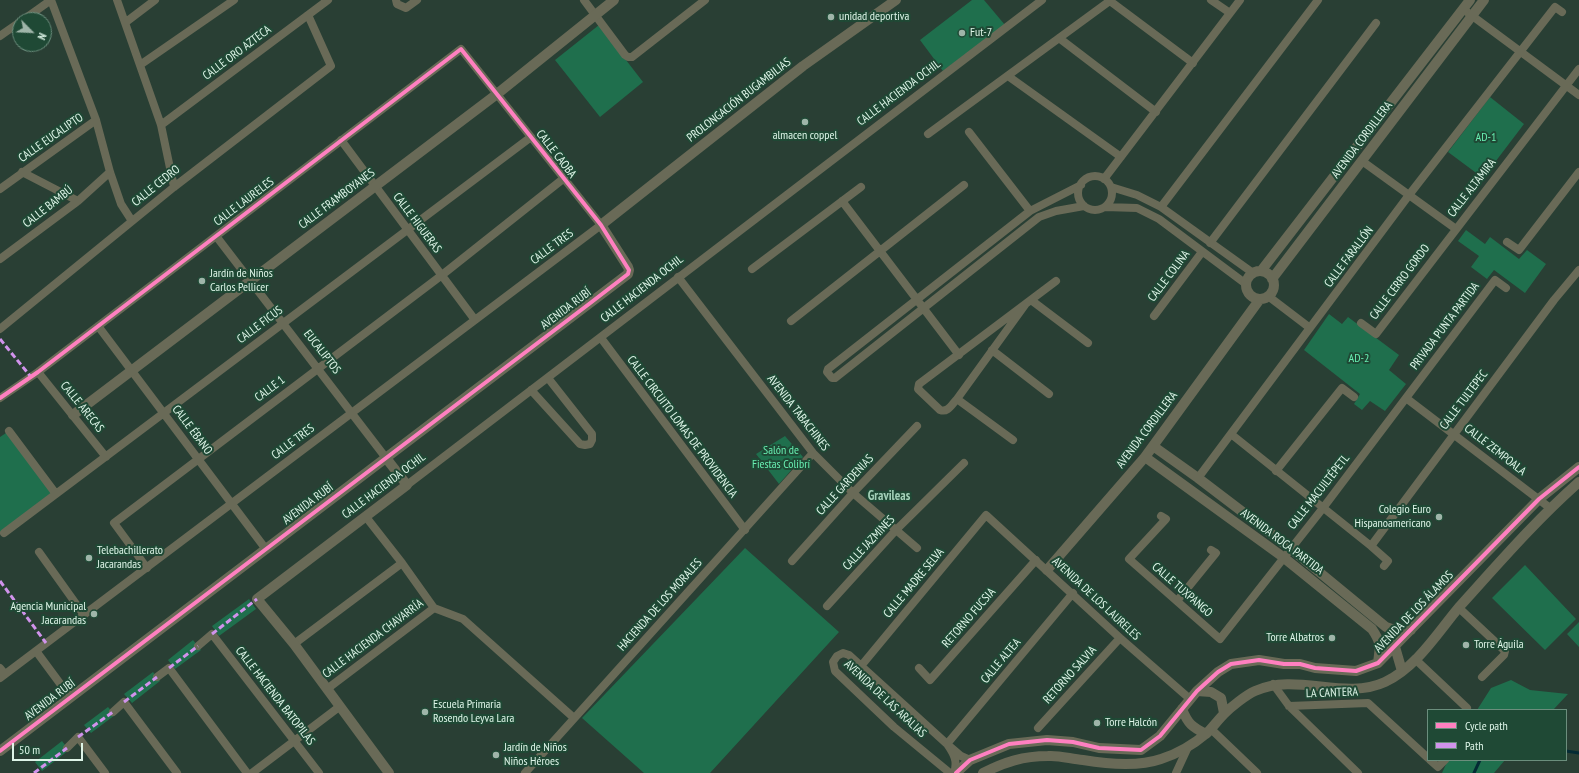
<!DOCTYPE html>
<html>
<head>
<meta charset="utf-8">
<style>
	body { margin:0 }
	#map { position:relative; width:1579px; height:773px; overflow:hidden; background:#293f34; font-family:"PT Sans Narrow",sans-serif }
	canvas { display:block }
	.legend { position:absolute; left:1427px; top:709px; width:140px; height:52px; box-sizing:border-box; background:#1f4935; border:1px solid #6b8e7d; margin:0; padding:5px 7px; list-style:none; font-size:12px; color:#def5e8 }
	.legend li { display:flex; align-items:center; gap:8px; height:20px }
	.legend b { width:20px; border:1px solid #6b8e7d }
	.north { position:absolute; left:12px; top:12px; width:40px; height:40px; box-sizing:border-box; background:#1f4935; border:1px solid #6b8e7d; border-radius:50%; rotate:114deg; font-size:11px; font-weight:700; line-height:16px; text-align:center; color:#def5e8 }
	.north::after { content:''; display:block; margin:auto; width:14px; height:18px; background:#9fb5a9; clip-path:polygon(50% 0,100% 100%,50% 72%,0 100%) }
	.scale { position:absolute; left:12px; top:743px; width:71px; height:18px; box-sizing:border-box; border:2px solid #def5e8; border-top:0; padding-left:5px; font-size:12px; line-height:14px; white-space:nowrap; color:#def5e8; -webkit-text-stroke:3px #1f4935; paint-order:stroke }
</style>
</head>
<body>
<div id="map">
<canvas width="1579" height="773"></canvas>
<ul class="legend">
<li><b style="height:5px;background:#ff80c0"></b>Cycle path</li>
<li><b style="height:5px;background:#d193ec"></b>Path</li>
</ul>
<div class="north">N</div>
<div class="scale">50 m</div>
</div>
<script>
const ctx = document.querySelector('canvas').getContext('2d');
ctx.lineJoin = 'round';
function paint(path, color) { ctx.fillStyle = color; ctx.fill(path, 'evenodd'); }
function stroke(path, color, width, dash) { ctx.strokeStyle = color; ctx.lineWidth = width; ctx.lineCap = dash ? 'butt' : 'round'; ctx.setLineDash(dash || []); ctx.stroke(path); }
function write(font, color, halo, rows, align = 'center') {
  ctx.font = font + ' "PT Sans Narrow",sans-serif'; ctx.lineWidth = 4; ctx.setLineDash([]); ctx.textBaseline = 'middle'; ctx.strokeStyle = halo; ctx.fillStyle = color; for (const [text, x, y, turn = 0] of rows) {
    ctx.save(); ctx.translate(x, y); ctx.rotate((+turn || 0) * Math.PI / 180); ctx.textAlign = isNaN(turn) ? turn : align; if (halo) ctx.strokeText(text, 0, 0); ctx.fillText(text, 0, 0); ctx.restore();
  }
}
const green = new Path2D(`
	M 972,0 L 984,0 L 1005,25 L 943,71 L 920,40 Z
	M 599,25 L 643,82 L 600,117 L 555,60 Z
	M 1490,97 L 1524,124 L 1483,178 L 1448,152 Z
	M 1466,230 L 1485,244 L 1490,237 L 1519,259 L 1527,250 L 1546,264 L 1525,293 L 1494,270 L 1487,279 L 1471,267 L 1479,256 L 1458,241 Z
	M 1329,314 L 1342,324 L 1348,317 L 1399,355 L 1389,370 L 1406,384 L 1385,411 L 1370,401 L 1362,410 L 1354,404 L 1360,394 L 1304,350 Z
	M 9,431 L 56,494 L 4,533 L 0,534 L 0,437 Z
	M 785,436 L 803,457 L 779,484 L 756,454 Z
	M 745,548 L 839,632 L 710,773 L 644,773 L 582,718 Z
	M 1525,565 L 1576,619 L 1545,650 L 1492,598 Z
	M 249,599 L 256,609 L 219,636 L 212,626 Z
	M 1579,622 L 1579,647 L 1567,634 Z
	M 193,640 L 201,650 L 175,669 L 168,660 Z
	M 153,672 L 160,681 L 132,703 L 124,694 Z
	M 1511,680 L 1530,690 L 1568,694 L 1553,710 L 1477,710 L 1491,688 Z
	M 108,707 L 115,715 L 91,733 L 84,725 Z
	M 62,741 L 69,750 L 42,771 L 35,762 Z
	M 1448,760 L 1505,760 L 1494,773 L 1442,773 Z`);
const stream = new Path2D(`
	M 1566,751 L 1579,753
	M 1474,773 L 1480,760`);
const minor = new Path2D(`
	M 51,0 L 96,120 L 110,172 L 121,204 L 132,221
	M 117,0 L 161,125 L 174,187
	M 396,0 L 397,4 L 406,8 L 417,0
	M 584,0 L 625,55 L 628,57 L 632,57 L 705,0
	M 1211,0 L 1230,13
	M 1110,1 L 1193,63
	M 1467,12 L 1579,95
	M 23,20 L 51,0
	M 126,22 L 155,0
	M 0,36 L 20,22
	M 1059,38 L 1156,112
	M 140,65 L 234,0
	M 1008,76 L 1121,157
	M 161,125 L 328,0
	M 969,132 L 1030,211
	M 928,134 L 1111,0
	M 341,140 L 475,320
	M 1362,161 L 1456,229
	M 22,172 L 78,201
	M1078 193a17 17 0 1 1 34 0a17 17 0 1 1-34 0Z
	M 1104,179 L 1240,0
	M 1081,185 L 1030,211 L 828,369 L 827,372 L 832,378 L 835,378 L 1039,217 L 1056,211 L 1084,206
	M 1111,187 L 1137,195 L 1161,207 L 1253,273
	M 0,189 L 96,120
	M 842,201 L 959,355
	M 1105,207 L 1137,208 L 1159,219 L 1246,284
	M 1161,207 L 1318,0
	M 216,236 L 386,458
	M 1507,242 L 1519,250 L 1579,172
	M 1210,243 L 1376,23
	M 0,259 L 78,201 L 110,172
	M 752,269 L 861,187
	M 678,277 L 813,453 L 853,493 L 917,548
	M 1268,296 L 1310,328
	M 1031,300 L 1088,343
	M 1025,305 L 957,399 C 952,404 948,413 940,410 L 918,389 L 919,384 L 1056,281
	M 1154,316 L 1202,252
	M 791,321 L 964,185
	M 1361,323 L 1376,334 L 1579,69
	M 98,326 L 265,548
	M 0,329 L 174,187 L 331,66 L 308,15
	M 601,338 L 745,530
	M 992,350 L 1049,394
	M 38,372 L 106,457
	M 531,390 L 580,444 L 585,445 L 590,444 L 592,440 L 592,434 L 548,378
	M 0,398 L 38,372 L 461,49 L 601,225 L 0,678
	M 1406,398 L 1550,508
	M 957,399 L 1013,440
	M 9,431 L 56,494
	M 1231,434 L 1371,546 L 1388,561 L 1384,566
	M 1276,471 L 1342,388 L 1354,397
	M 1198,478 L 1409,195 L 1555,7 L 1562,12
	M 407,485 L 1042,0
	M 1161,516 L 1166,519 L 1129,559 L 1220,639 L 1323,508 L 1495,280 L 1506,288
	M 366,517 L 402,563 L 434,608
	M 4,533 L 531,137
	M 1371,546 L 1554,300 L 1579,270
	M 39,552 L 84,615
	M 792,561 L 853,493 L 917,426
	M 147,568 L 114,523 L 442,275 L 563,179
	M 1177,601 L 1216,553 L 1211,550
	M 827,606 L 896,530 L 964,463
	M 434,608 L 463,619 L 574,718
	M 1459,608 L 1505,651 L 1504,655 L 1482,677
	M 294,644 L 402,563
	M 198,646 L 212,634 L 319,773
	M 36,651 L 70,697
	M 1415,659 L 1467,708
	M 861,666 L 986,515 L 1120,638 L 1190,699
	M 0,668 L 5,674
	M 919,668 L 930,680 L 1036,560
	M 157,677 L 169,668 L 247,773
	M 1273,684 L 1289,706 L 1358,773
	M 327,689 L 434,608
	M 1289,706 L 1368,703 L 1428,758
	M 113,712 L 124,702 L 177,773
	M 1038,728 L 1120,638
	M 1211,729 L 1257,773
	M 67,748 L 78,737 L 105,773
	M 1430,760 L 1438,767 L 1445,760
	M 252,773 L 339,707
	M 525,773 L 813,453
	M 950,773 L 894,727 L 835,671 L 833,662 L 837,656 L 843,653 L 849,655 L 947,744 L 961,756 L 970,760
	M 954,773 C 958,761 954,754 947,744 L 1073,593
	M 1176,773 L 1188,747`);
const tertiary = new Path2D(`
	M 1261,271 L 1470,0
	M1246 285a14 14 0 1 1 28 0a14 14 0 1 1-28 0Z
	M 1272,279 L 1484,0
	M 73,415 L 497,94 L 614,0
	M 1153,446 L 1198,478 L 1290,548 L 1386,627 L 1398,631 L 1411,630
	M 1145,457 L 1283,557 L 1372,629 C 1382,644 1380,646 1378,663
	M 386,458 L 407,485 L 257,599 L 294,644 L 389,773
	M 1047,570 L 1145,457 L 1260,299
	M 1395,647 L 1402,671
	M 1197,691 L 1211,692 L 1221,698 L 1224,713
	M 1182,709 C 1188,724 1192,727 1206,734
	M 0,751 L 628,274 L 629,270 L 628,267 L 601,225 L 803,66 L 896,0
	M 956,773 L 970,760 L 1009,744 L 1047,740 L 1073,742 L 1099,748 L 1141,750 L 1160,736 L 1197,691 L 1218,672 L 1231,664 L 1259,660 L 1284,664 L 1300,664 L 1315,668 L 1356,671 L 1378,663 L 1539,499 L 1579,467
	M 983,773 C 1005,762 1023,756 1048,756 C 1059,755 1071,759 1083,760 C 1107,764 1138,767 1161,759 C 1177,754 1194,744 1207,733 C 1213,727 1218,720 1224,714 C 1231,707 1246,695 1255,691 C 1297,672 1344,701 1385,682 C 1417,667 1438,632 1460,606 C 1498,564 1536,520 1579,482`);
const quiet = new Path2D(`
	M 0,339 L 31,377
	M 0,581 L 46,643
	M 212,634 L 257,599
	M 169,668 L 198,646
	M 124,702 L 157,677
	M 78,737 L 113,712
	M 34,773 L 67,748`);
const cycleway = new Path2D(`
	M 0,398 L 38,372 L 461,49 L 601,225 L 629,270 L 628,274 L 589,304 L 0,751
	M 956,773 L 970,760 L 1009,744 L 1047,740 L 1073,742 L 1099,748 L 1141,750 L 1160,736 L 1197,691 L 1218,672 L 1231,664 L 1259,660 L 1284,664 L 1300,664 L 1315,668 L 1356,671 L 1378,663 L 1539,499 L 1579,467`);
const markers = [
	[831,17,4,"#9fb5a9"],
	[962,33,4,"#9fb5a9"],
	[805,122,4,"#9fb5a9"],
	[202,281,4,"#9fb5a9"],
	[1439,517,4,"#9fb5a9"],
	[89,558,4,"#9fb5a9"],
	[94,614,4,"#9fb5a9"],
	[1332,638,4,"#9fb5a9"],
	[1466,645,4,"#9fb5a9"],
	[425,712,4,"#9fb5a9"],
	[1097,723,4,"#9fb5a9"],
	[496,755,4,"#9fb5a9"]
];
const poiNames = [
	["unidad deportiva",839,17],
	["Fut-7",970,33],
	["almacen coppel",805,136,"center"],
	["Jardín de Niños",210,274],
	["Carlos Pellicer",210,288],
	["Colegio Euro",1431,510,"right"],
	["Hispanoamericano",1431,524,"right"],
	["Telebachillerato",97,551],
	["Jacarandas",97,565],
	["Agencia Municipal",86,607,"right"],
	["Jacarandas",86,621,"right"],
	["Torre Albatros",1324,638,"right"],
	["Torre Águila",1474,645],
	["Escuela Primaria",433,705],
	["Rosendo Leyva Lara",433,719],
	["Torre Halcón",1105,723],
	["Jardín de Niños",504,748],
	["Niños Héroes",504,762]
];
const streetNames = [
	["CALLE ORO AZTECA",237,53,-37],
	["CALLE HACIENDA OCHIL",899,93,-37],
	["PROLONGACIÓN BUGAMBILIAS",739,100,-38],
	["CALLE EUCALIPTO",51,138,-35],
	["AVENIDA CORDILLERA",1362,140,-53],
	["CALLE CAOBA",556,154,52],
	["CALLE CEDRO",156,186,-39],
	["CALLE ALTAMIRA",1472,188,-52],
	["CALLE FRAMBOYANES",337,199,-37],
	["CALLE LAURELES",244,202,-37],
	["CALLE BAMBÚ",48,207,-38],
	["CALLE HIGUERAS",417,223,53],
	["CALLE TRES",552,247,-37],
	["CALLE FARALLÓN",1349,257,-53],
	["CALLE COLINA",1169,276,-53],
	["CALLE CERRO GORDO",1400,282,-53],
	["CALLE HACIENDA OCHIL",642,289,-38],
	["AVENIDA RUBÍ",566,309,-37],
	["CALLE FICUS",260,325,-37],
	["PRIVADA PUNTA PARTIDA",1445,326,-53],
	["EUCALIPTOS",322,352,52],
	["CALLE 1",270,389,-37],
	["CALLE TULTEPEC",1464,400,-53],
	["CALLE ARECAS",82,407,51],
	["AVENIDA TABACHINES",798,413,52],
	["CALLE CIRCUITO LOMAS DE PROVIDENCIA",682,427,53],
	["CALLE ÉBANO",192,430,53],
	["AVENIDA CORDILLERA",1147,430,-53],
	["CALLE TRES",293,442,-37],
	["CALLE ZEMPOALA",1495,450,38],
	["CALLE GARDENIAS",845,485,-47],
	["CALLE HACIENDA OCHIL",384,486,-37],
	["CALLE MACUILTÉPETL",1319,492,-52],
	["AVENIDA RUBÍ",308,504,-37],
	["AVENIDA ROCA PARTIDA",1282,542,37],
	["CALLE JAZMINES",869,543,-47],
	["CALLE MADRE SELVA",914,583,-50],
	["CALLE TUXPANGO",1182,590,41],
	["AVENIDA DE LOS LAURELES",1096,599,43],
	["HACIENDA DE LOS MORALES",660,605,-48],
	["AVENIDA DE LOS ÁLAMOS",1414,612,-46],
	["RETORNO FUCSIA",969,618,-49],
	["CALLE HACIENDA CHAVARRÍA",373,639,-37],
	["CALLE ALTEA",1001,661,-50],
	["RETORNO SALVIA",1070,675,-48],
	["LA CANTERA",1332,693,-2],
	["CALLE HACIENDA BATOPILAS",275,696,52],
	["AVENIDA DE LAS ARALIAS",885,699,43],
	["AVENIDA RUBÍ",50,700,-37]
];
const parkNames = [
	["AD-1",1486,138],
	["AD-2",1359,359],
	["Salón de",781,451],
	["Fiestas Colibrí",781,465]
];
const neighbourhoodNames = [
	["Gravileas",889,496]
];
paint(green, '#1f6f4d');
stroke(stream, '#042b34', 3);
stroke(minor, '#696a57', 8);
stroke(tertiary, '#696a57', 10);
stroke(quiet, '#d193ec', 3, [6, 3]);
stroke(cycleway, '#ff80c0', 4);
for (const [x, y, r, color] of markers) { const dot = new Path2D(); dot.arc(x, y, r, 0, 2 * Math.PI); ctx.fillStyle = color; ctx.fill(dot); stroke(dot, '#1f4935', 1.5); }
write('12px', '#def5e8', '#1f4935', poiNames, 'left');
write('12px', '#def5e8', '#1f4935', streetNames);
write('12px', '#68efb2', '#1f4935', parkNames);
write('bold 13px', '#a3d0b8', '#1f4935', neighbourhoodNames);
</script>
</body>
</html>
